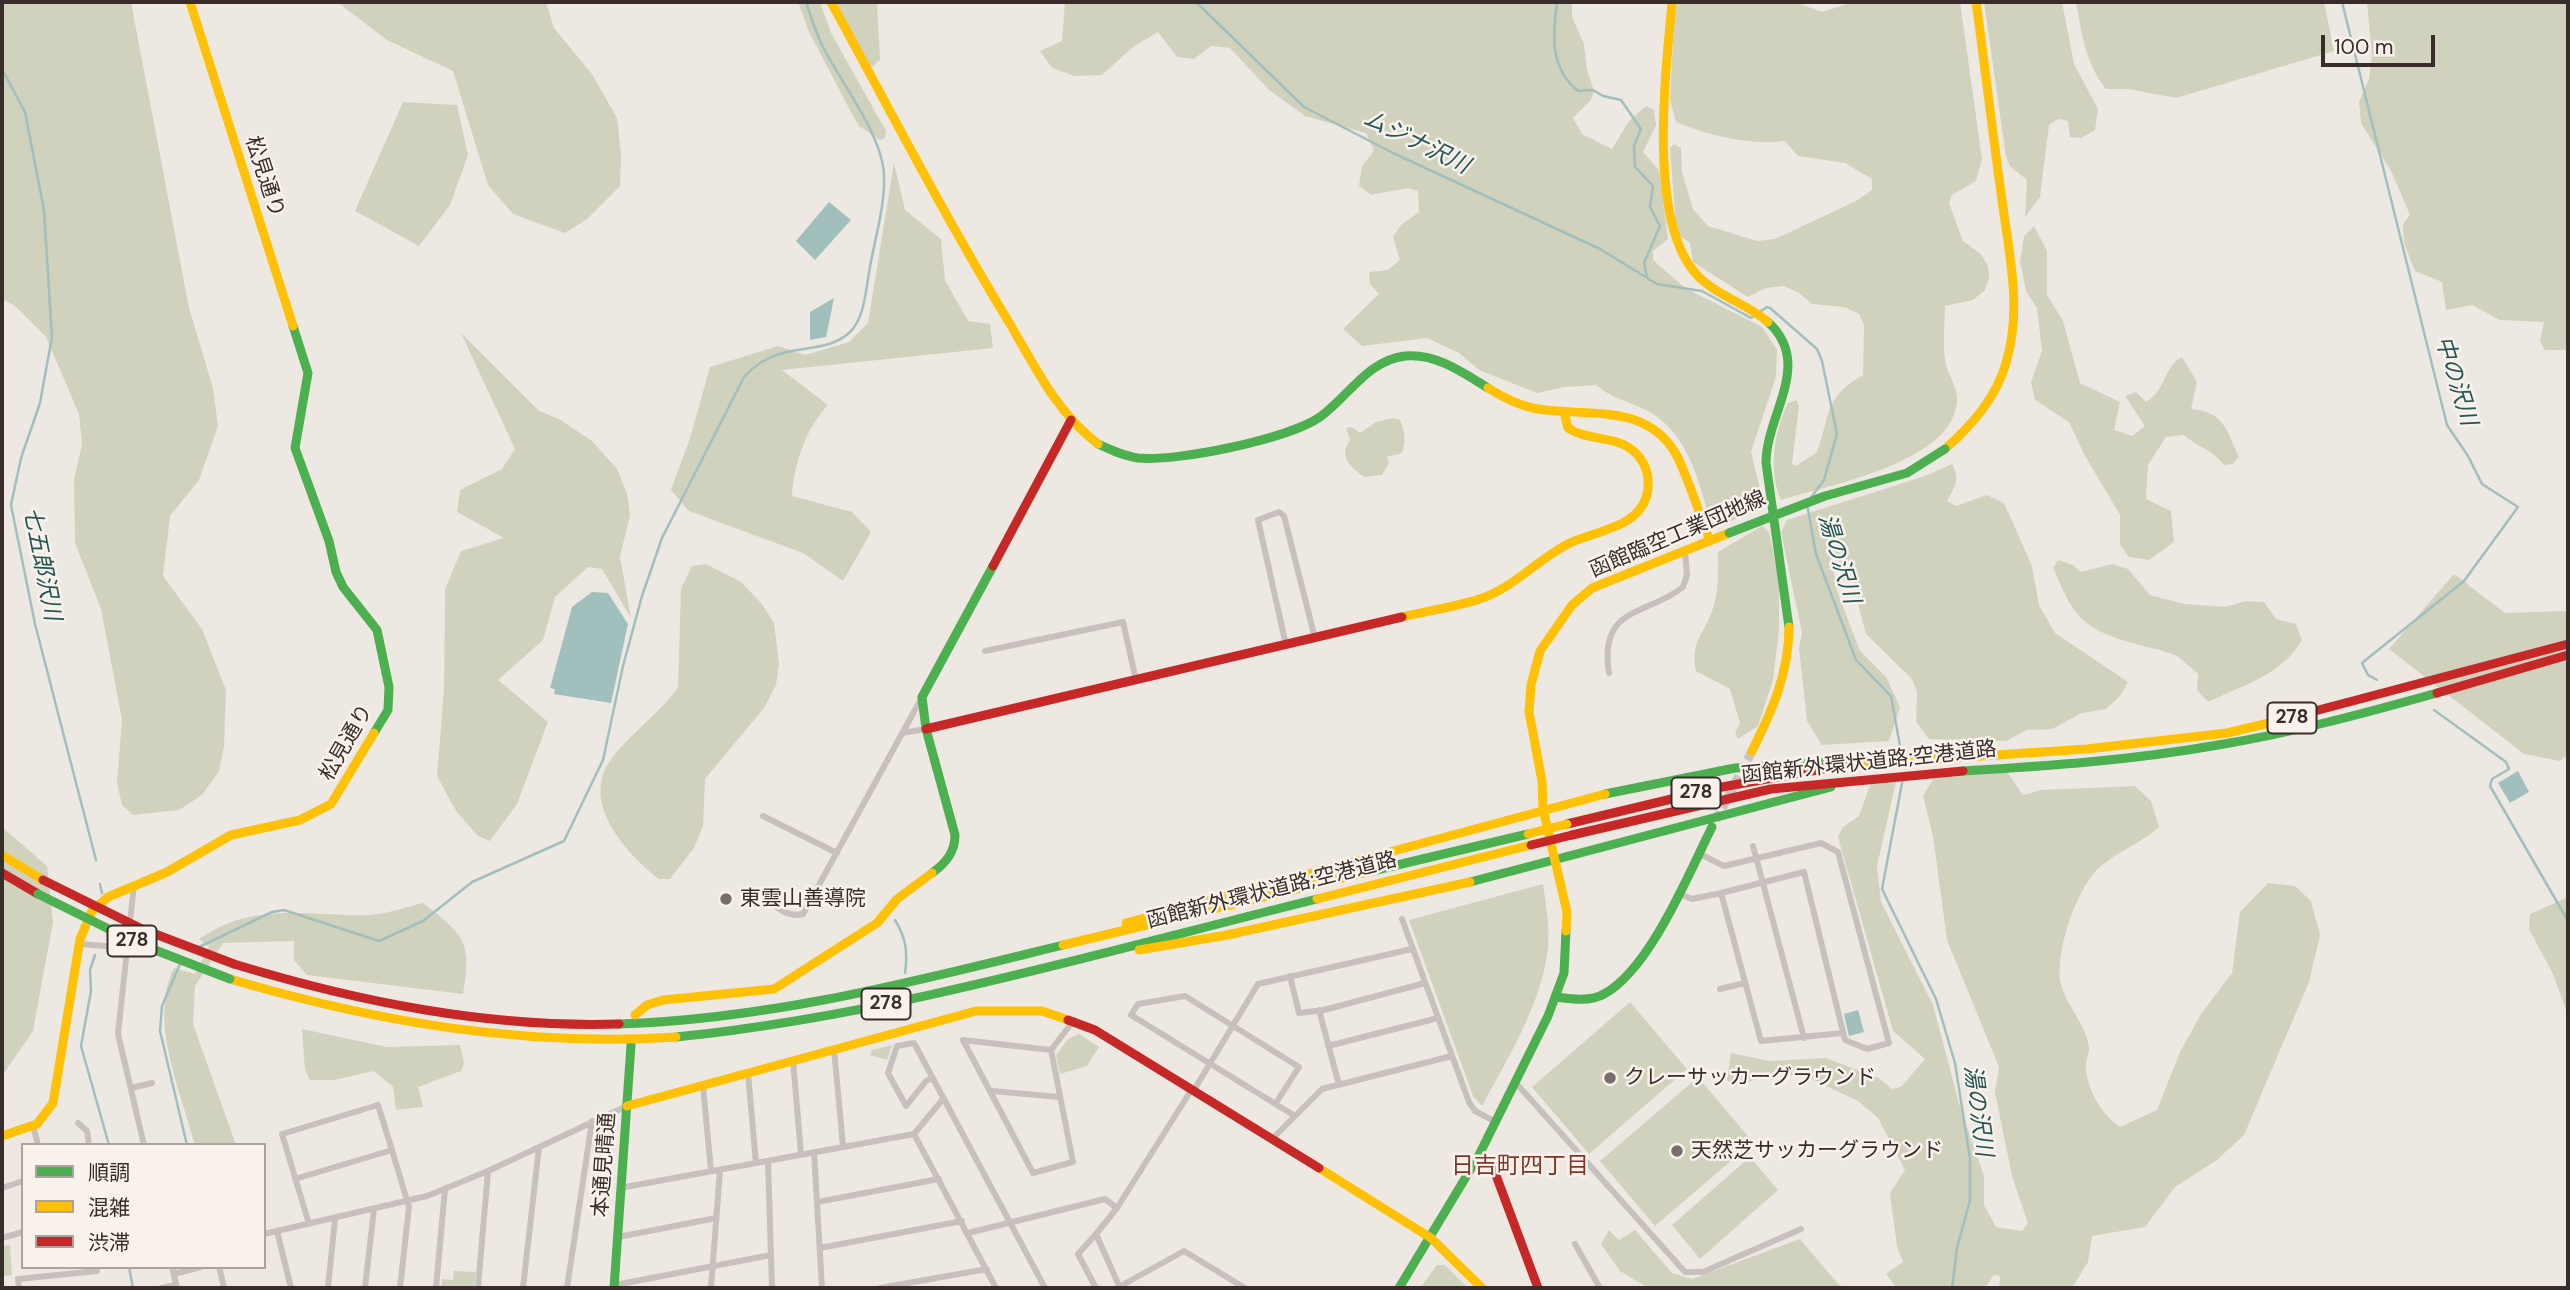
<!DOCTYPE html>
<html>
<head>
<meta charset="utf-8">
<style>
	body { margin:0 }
	#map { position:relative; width:2570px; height:1290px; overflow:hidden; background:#eee8e3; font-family:"DM Sans","Noto Sans JP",sans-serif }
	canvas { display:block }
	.frame { position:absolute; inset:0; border:4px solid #382d2a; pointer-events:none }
	.legend { position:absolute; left:21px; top:1143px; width:245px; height:126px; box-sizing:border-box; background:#f9f2ec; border:2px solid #aca39e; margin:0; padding:9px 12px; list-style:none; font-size:21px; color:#382d2a }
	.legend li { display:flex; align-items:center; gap:14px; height:35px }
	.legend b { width:35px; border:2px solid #aca39e }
	.scale { position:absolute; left:2321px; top:35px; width:114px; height:32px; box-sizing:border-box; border:4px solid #382d2a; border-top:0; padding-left:9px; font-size:21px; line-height:24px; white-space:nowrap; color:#382d2a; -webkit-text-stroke:5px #f9f2ec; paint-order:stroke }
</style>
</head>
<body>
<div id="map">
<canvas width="2570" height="1290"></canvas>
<div class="frame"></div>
<ul class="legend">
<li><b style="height:9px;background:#4caf50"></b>順調</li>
<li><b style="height:9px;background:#ffc107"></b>混雑</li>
<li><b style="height:9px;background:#c62828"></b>渋滞</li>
</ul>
<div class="scale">100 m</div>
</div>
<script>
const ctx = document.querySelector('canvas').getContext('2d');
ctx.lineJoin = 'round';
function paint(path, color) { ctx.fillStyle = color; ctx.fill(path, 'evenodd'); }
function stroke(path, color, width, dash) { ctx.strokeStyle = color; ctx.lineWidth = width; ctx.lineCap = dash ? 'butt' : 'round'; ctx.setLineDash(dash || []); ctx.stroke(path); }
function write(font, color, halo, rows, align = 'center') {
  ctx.font = font + ' "DM Sans","Noto Sans JP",sans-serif'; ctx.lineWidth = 5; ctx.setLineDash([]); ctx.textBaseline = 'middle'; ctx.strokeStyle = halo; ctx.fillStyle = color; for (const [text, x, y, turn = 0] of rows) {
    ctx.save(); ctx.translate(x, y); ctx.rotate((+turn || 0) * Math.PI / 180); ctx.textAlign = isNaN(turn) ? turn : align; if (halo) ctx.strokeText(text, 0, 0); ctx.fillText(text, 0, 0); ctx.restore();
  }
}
const green = new Path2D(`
	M 2,2 L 131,2 L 189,308 L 213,388 L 218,426 L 199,480 L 170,516 L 163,576 L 202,629 L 226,690 L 224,747 L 219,771 L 202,795 L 179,810 L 133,815 L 122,805 L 117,783 L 122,720 L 101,609 L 75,543 L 74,480 L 82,444 L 79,414 L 46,337 L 15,306 L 2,299 Z
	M 337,2 L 546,2 L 554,28 L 592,74 L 617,118 L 621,153 L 620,186 L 587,219 L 565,233 L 513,214 L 488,185 L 453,71 L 387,40 Z
	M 798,2 L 820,2 L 831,33 L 886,131 L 885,138 L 880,140 L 859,126 L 852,114 L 809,32 Z
	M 836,2 L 877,2 L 880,60 L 873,66 L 865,63 Z
	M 1065,2 L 1572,2 L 1572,17 L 1584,44 L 1587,70 L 1594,91 L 1591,100 L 1573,118 L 1582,134 L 1612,149 L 1629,121 L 1646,106 L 1654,110 L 1656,125 L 1643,152 L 1659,170 L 1668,239 L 1653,251 L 1653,260 L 1685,288 L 1762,327 L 1777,350 L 1776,377 L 1751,452 L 1761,493 L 1758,510 L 1721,525 L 1709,518 C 1698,477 1686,429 1644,409 C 1627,401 1611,398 1596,385 L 1564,387 L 1537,393 L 1479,370 L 1459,353 L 1427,338 L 1362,346 L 1343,329 L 1379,294 L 1370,284 L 1369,272 L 1388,270 L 1400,260 L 1393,237 L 1401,225 L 1419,212 L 1418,191 L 1408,188 L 1371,195 L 1359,186 L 1362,166 L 1374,151 L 1366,133 L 1305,116 L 1269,90 L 1230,48 L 1211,46 L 1194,59 L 1177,57 L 1158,32 L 1133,47 L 1102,75 L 1075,76 L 1052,68 L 1040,51 L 1062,41 Z
	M 1675,2 L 1795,2 L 1822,12 L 1854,2 L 1960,2 L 1982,159 L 1976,181 L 1952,195 L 1949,203 L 1963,241 L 1981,254 L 1988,266 L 1989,278 L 1985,290 L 1973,300 L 1945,306 C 1945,324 1942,347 1946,365 C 1949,376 1958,389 1957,400 C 1955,462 1829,485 1781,500 C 1768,471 1774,431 1788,403 L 1797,400 L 1799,407 L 1792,464 L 1796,466 L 1817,452 C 1831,415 1823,398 1863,375 L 1864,325 L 1859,314 L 1844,307 L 1812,304 L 1799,293 L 1784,286 L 1766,288 L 1748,297 L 1693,262 L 1690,243 L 1680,236 L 1676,227 L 1670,148 L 1674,144 L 1681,148 L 1682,172 L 1693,209 L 1708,226 L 1757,241 L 1775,239 L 1856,201 L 1872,190 L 1872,179 L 1845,163 L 1798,156 L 1785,141 C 1750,146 1708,135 1676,122 L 1670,100 Z
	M 1984,2 L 2062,2 L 2074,64 L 2098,109 L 2095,130 L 2081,138 L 2070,137 L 2068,121 L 2058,119 L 2049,125 L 2040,197 L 2025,217 L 2027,180 L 2010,166 L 2006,157 Z
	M 2076,2 L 2324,2 L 2334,51 L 2176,98 L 2128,89 L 2106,89 C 2085,63 2082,33 2076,2 Z
	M 2367,2 L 2568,2 L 2568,350 L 2545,350 L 2540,341 L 2544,322 L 2500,320 L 2472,305 L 2446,310 L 2442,282 L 2415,271 L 2404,243 L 2403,224 L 2410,215 L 2391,171 L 2361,123 L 2359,102 L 2369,79 L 2372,56 Z
	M 403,102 L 457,105 L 468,155 L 450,205 L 419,246 L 355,211 Z
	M 894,163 L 905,210 L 941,239 L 945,280 L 968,321 L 990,324 L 993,348 L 782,370 L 828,405 C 806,428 794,464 792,496 L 852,512 L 871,532 L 843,581 L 803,553 L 689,511 L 671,490 L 690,438 L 710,367 L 778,346 L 805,355 L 849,342 L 868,323 Z
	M 2034,226 L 2047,251 L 2047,295 L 2063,321 L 2080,383 L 2120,402 L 2114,430 L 2132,436 L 2145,426 L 2125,396 L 2136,392 L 2146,402 C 2167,389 2163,367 2182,357 L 2197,382 L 2191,409 C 2224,412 2226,429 2239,457 L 2233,464 L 2224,465 C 2209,447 2200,449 2184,435 L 2166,437 L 2148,465 L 2146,499 L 2171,511 L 2174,542 L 2149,560 L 2129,557 L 2120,545 L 2120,515 L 2084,454 L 2069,422 L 2035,400 L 2031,382 L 2042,351 L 2037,308 L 2026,291 L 2020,262 L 2024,236 Z
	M 461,333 L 539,411 L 559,419 L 592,441 L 617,469 L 627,493 L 630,515 L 620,557 L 631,618 L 602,569 L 588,567 L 555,597 L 543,640 L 498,680 L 548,722 L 517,804 L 490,841 L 478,836 L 456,811 L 437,776 L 444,689 L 445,589 L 461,551 L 504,538 L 457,512 L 460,490 L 502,469 L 515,449 Z
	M 1393,418 L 1400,420 C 1405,430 1406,443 1402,453 L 1387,457 L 1389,463 L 1382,475 L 1364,477 C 1351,467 1338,457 1350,440 L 1346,428 L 1352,427 L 1360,433 L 1376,422 Z
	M 1952,464 C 1961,480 1955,486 1947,501 L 1956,506 L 1987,495 L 2004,503 L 2032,566 L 2039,605 L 2055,633 L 2128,682 L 2120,696 L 2106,709 L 2082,713 L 2052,729 L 2027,730 L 2006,741 L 1929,739 L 1916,722 L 1917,691 L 1911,678 L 1866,634 L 1850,574 L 1830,552 L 1837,591 L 1860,651 L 1886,677 L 1900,707 L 1889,741 L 1822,745 L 1807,721 L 1799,648 L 1802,633 L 1781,532 L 1787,520 L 1925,476 Z
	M 1762,526 L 1769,532 L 1779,578 L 1779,631 L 1773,680 L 1758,726 L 1738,739 L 1735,733 L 1740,723 L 1730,689 L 1696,671 C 1690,638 1705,635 1713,608 C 1719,592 1718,569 1718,552 Z
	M 2058,560 L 2073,565 L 2081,572 L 2112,564 L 2128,569 L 2150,595 L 2184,604 L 2225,607 L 2246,601 L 2264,602 L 2276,619 L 2296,624 L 2302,640 C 2282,675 2243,685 2208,702 L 2197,690 L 2198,674 C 2190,668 2182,657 2172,654 C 2144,644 2105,641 2082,619 C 2068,606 2061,585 2053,568 Z
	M 706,564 L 741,582 L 762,604 L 774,623 L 779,664 L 776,685 L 764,708 L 705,779 L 703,826 L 694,848 L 670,879 L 659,879 C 629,856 582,806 608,764 C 626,736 658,716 678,687 L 681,588 L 692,566 Z
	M 2454,574 L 2505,613 L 2565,611 L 2568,615 L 2568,754 L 2560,761 L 2524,754 L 2389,649 Z
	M 2007,772 L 2023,795 L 2041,790 L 2135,786 L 2151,801 L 2159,827 C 2141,843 2119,851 2101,866 C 2077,886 2054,954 2061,984 C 2066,1006 2087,1025 2089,1048 C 2089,1055 2085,1062 2086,1069 C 2088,1091 2102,1115 2120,1127 L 2157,1110 L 2180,1052 L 2201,1014 L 2232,973 L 2240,912 L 2268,883 L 2295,886 L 2311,901 L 2320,935 L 2309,982 L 2244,1135 L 2217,1160 L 2175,1187 L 2145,1227 L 2092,1236 L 2088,1262 L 2072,1288 L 1999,1288 L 2000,1276 L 1994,1275 L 1985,1288 L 1893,1288 L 1895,1286 L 1886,1274 L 1903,1262 L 1897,1247 L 1890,1193 L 1905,1170 L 1878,1118 L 1858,1101 L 1805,1076 L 1774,1074 L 1732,1087 L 1727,1080 L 1731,1053 L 1769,1061 L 1826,1058 L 1879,1078 L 1892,1089 L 1901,1087 L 1925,1059 L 1893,1031 L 1838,837 L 1843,827 L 1859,816 L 1872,780 L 1887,773 L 1896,782 L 1877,866 L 1881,902 L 1933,1005 L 1960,1107 L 1984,1176 L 1984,1205 L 1996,1227 L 2022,1231 L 2028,1223 L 2012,1176 L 1995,1092 L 1999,1067 L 1947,940 L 1933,836 L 1923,796 L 1935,776 Z
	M 2,827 L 47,866 L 53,922 L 33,1031 L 2,1076 Z
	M 1543,884 C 1546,905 1550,926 1548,948 C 1542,1003 1508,1058 1482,1106 L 1473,1096 L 1409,920 Z
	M 2568,897 L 2568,1016 L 2553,974 L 2529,929 L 2530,914 Z
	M 423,903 C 463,934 473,942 463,994 L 307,975 L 294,960 L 294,941 L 223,943 L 195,986 L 193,1024 L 236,1145 L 195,1145 C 181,1091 148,1021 174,968 L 195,974 L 209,947 L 199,939 C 256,900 307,917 370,915 C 387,914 406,907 423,903 Z
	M 1630,1002 L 1687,1069 L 1589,1154 L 1532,1087 Z
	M 302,1029 L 387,1047 L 460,1045 L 464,1064 L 461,1071 L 418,1087 L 423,1107 L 396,1110 L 393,1087 L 374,1071 L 334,1080 L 310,1080 L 305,1070 Z
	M 1079,1034 L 1099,1047 L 1087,1066 L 1060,1074 L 1056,1055 L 1068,1039 Z
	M 892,1045 L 887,1060 L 870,1055 L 872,1050 Z
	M 1698,1077 L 1753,1142 L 1655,1226 L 1600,1161 Z
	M 1750,1157 L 1778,1190 L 1700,1259 L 1672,1225 Z
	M 1609,1230 L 1619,1240 L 1635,1230 L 1672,1273 L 1692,1279 L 1800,1239 L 1839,1285 L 1848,1288 L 1648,1288 L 1620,1271 L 1601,1244 Z
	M 10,1245 L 12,1275 L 2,1276 L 2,1246 Z
	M 1437,1265 L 1445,1265 L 1468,1288 L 1420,1288 Z
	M 454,1271 L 476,1272 L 474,1288 L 441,1288 L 442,1279 L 453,1280 Z`);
const water = new Path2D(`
	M 829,202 L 851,220 L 815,260 L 796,241 Z
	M 834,298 L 826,337 L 810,340 L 810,312 Z
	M 592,592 L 608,593 L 628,624 L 611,703 L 554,694 L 555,689 L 550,688 L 572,607 Z
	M 2518,771 L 2529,792 L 2510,803 L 2498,783 Z
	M 1858,1010 L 1864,1032 L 1849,1036 L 1844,1014 Z`);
const stream = new Path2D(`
	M 1196,2 L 1304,107 L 1393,153 L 1600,249 L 1657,284 L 1702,291 L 1751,318 L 1767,307 L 1770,308 L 1817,349 L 1822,361 L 1837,434 L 1824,480 L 1810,499
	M 1557,2 C 1553,34 1549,68 1578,91 L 1593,90 L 1603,96 L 1621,100 L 1641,129 L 1634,146 L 1635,167 L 1653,186 L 1650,207 L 1660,226 L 1644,263 L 1647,277
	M 2342,2 L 2447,425 L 2468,456 L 2482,484 L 2518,507 L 2464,581 L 2362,663 L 2368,675 L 2377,680
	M 2,69 L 25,112 L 44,210 L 52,337 L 40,403 L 21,458 L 11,505 L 35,624 L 96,860
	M 1807,504 L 1816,554 L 1856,660 L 1891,696 L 1902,757
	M 2434,710 L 2506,762 L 2509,769 L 2492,779 L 2490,786 L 2568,921
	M 1903,778 L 1882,889 L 1936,999 L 1955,1063 L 1970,1159 L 1970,1200 L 1957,1248 L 1952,1288
	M 100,884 L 102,893
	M 895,920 C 906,938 908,952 905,973
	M 197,948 L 272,912 L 284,910 L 379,941 L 423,921 L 472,882 L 564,841 L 603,760 L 623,666 L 642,596 L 662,538 L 744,377 C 780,337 821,359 850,332 C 865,318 866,287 870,267 C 875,238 885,206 884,177 C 884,137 841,83 823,47 C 816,33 811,17 806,2
	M 95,955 L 90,970 L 91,991 L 81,1046 L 109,1145
	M 180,964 L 162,1006 L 160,1031 L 187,1145
	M 129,1267 L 133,1288`);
const secondaryTunnel = new Path2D(`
	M 1716,820 L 1752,751`);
const street = new Path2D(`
	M 1286,645 L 1258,520 L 1279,512 L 1284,516 L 1315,638
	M 985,651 L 1123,622 L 1136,680
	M 1609,673 C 1598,606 1647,616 1683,587 L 1687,575 L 1685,552
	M 902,733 L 926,729
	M 763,816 L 837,853
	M 1753,846 L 1804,1038
	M 1698,853 L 1724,866 L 1821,843 L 1838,852 L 1889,1043 L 1867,1049 L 1845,1040 L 1804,872 L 1721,893
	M 134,885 L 118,1034 L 144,1145
	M 759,891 C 771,902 785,919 803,914 L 921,699
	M 1678,893 L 1692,899 L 1721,893 L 1761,1041 L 1843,1033
	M 1402,919 L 1469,1102 L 1475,1111 L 1496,1122
	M 80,944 L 128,948
	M 1290,976 L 1299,1013 L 1324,1010 L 1425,983
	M 1720,989 L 1745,983
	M 1319,1010 L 1339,1085
	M 1328,1046 L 1438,1018
	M 834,1049 L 843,1146
	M 1051,1050 L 963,1040 L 1033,1173 L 1073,1162 L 1051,1050 L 1074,1020
	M 793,1060 L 801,1154
	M 748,1073 L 756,1163
	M 932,1078 L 926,1081 L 906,1106 L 888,1073 L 897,1046 L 914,1043 L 1045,1288
	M 1516,1083 L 1685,1272 L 1703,1272 L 1801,1229
	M 703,1086 L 711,1171
	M 131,1088 L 152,1083
	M 1194,1090 L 1258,984 L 1412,949
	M 992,1091 L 1060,1097
	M 1276,1103 L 1299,1067 L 1185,996 L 1138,1004 L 1131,1015 L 1295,1116
	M 78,1123 L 87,1131 L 89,1145
	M 33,1126 L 38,1145
	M 914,1134 L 996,1288
	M 1272,1139 L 1322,1089 L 1452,1056
	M 814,1152 L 822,1288
	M 768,1161 L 772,1288
	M 295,1179 L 392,1150 L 409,1207 L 400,1288
	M 2,1188 L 23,1181
	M 620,1188 L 914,1134 L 943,1099
	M 817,1202 L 939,1179
	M 309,1224 L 282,1134 L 378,1105 L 392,1150
	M 277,1231 L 291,1288
	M 968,1233 L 1105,1199 L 1117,1208
	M 264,1234 L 427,1196 L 488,1171 L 627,1106
	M 618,1237 L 716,1218
	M 2,1238 L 23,1232
	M 1575,1244 L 1600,1288
	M 820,1248 L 962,1221
	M 172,1267 L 177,1288
	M 219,1267 L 224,1288
	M 174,1274 L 201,1267
	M 615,1285 L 771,1255
	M 1119,1287 L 1184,1251 L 1245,1288
	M 19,1288 L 18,1279 L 97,1271
	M 161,1288 L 176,1285
	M 328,1288 L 335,1219
	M 365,1288 L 374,1209
	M 436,1288 L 445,1189
	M 478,1288 L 488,1171
	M 523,1288 L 539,1147
	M 567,1288 L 592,1121
	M 711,1288 L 720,1170
	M 880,1288 L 987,1269
	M 1096,1288 L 1078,1254 L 1096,1234
	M 1120,1288 L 1096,1234 L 1117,1208 L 1192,1089`);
const fast = new Path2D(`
	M 1768,322 C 1814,364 1766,414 1766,463 L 1789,627
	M 293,326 L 308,373 L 295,448 L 329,541 L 336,572 L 343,587 L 377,630 L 389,687 L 388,710 L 374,733
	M 1098,444 C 1111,450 1124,456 1138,458 C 1177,462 1288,439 1320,417 C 1348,397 1368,360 1405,356 C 1436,353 1464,373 1488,388
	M 1963,771 C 2048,766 2134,760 2218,745 C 2292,733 2365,713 2437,693
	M 1605,794 L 1735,768 L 1829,762
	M 1372,871 L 1528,834
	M 932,873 C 946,863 955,852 955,835 L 926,729 L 922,697 L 993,566
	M 1470,882 L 1831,787
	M 1556,997 C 1571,999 1590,1002 1604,994 C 1650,969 1689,873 1712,827
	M 619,1024 C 772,1019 916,981 1063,945
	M 676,1037 C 892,1015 1106,951 1317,899
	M 614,1288 L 631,1045
	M 1399,1288 L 1478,1157 L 1548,1016 L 1564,973 L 1566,931`);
const slow = new Path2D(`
	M 190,2 L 293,326
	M 831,2 C 890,110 946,219 1010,324 C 1035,367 1058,414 1098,444
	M 1672,2 C 1666,72 1647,219 1696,274 C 1715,295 1746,303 1768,322
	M 1488,388 C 1504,398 1520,406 1538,409 C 1587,417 1648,402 1677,456 C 1690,483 1699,513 1710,541
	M 1945,449 C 1972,425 1996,398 2006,363 C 2023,307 2008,249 2001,193 C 1992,129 1985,66 1976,2
	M 1402,617 C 1429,610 1459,607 1485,597 C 1514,586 1538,560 1566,545 C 1594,530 1644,529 1648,488 C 1649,477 1646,466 1640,458 C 1622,433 1590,443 1568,428 L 1564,412
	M 1752,751 C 1772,711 1789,673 1789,627
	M 1845,765 L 2087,749 L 2227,733 L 2277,721
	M 2,855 L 43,880
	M 1317,899 L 1531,845
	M 1126,923 L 1605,794
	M 1566,931 L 1567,912 L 1543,809 L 1542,781 L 1529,712 L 1531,685 L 1540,651 L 1572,605 L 1592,588 L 1729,533
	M 1063,945 L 1372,871
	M 1139,950 L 1227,935 L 1470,882
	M 230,979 C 376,1022 523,1047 676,1037
	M 635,1015 L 647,1005 L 663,1000 L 774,989 L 877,923 L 897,899 L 932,873
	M 627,1106 L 976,1011 L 1042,1011 L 1068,1020
	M 2,1136 L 37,1124 L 53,1103 L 80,939 L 92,911 L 108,897 L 167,872 L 231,835 L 300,820 L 331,804 L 374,733
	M 1319,1168 L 1431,1238 L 1482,1288`);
const jam = new Path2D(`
	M 993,566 L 1071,420
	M 2437,693 L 2568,655
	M 2277,721 L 2568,644
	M 926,729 L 1402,617
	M 1567,824 L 1722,787 L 1845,765
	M 1572,835 L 1771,789 L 1963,771
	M 2,873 L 38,894
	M 234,964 C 359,1002 488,1028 619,1024
	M 1068,1020 L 1095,1030 L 1319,1168
	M 1494,1170 L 1538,1288`);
const fastBridge = new Path2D(`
	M 1729,533 L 1825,496 L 1907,473 L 1945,449
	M 38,894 L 137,943 L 230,979`);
const slowBridge = new Path2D(`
	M 1528,834 L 1567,824`);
const jamBridge = new Path2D(`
	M 1531,845 L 1572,835
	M 43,880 L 142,929 L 234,964`);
const markers = [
	[726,899,7,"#786e6b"],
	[1610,1078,7,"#786e6b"],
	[1677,1151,7,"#786e6b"]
];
const shields = [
	[2292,718,49],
	[1696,793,49],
	[132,941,49],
	[886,1004,49]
];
const shieldNames = [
	["278",2292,718],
	["278",1696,793],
	["278",132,941],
	["278",886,1004]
];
const streetNames = [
	["松見通り",264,177,72],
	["函館臨空工業団地線",1678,535,-23],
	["松見通り",347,743,-60],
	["函館新外環状道路;空港道路",1869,763,-6],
	["函館新外環状道路;空港道路",1272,891,-14],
	["本通見晴通",605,1165,-86]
];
const poiNames = [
	["東雲山善導院",740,899],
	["クレーサッカーグラウンド",1624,1078],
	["天然芝サッカーグラウンド",1691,1151]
];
const waterNames = [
	["ムジナ沢川",1416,143,26],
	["中の沢川",2455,381,73],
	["湯の沢川",1838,559,73],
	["七五郎沢川",41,564,79],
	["湯の沢川",1977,1111,82]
];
const neighbourhoodNames = [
	["日吉町四丁目",1520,1167]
];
paint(green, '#d0d2be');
paint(water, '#a1bfbc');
stroke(stream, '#a1bfbc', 2.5);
stroke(secondaryTunnel, '#cac3be', 9, [9, 4.5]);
stroke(street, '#c7c0bc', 6);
stroke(fast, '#4caf50', 9);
stroke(slow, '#ffc107', 9);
stroke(jam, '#c62828', 9);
stroke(fastBridge, '#4caf50', 9);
stroke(slowBridge, '#ffc107', 9);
stroke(jamBridge, '#c62828', 9);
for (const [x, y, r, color] of markers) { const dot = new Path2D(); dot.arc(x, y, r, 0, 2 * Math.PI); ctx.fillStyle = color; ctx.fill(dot); stroke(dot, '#f9f2ec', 2.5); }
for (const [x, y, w] of shields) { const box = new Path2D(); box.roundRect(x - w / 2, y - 15.5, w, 31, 5); ctx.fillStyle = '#f9f2ec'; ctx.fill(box); stroke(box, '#382d2a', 2); }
write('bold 19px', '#382d2a', null, shieldNames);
write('21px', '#382d2a', '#f9f2ec', streetNames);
write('21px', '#382d2a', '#f9f2ec', poiNames, 'left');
write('italic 23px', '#225755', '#f9f2ec', waterNames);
write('23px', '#823528', '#f9f2ec', neighbourhoodNames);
</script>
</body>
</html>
